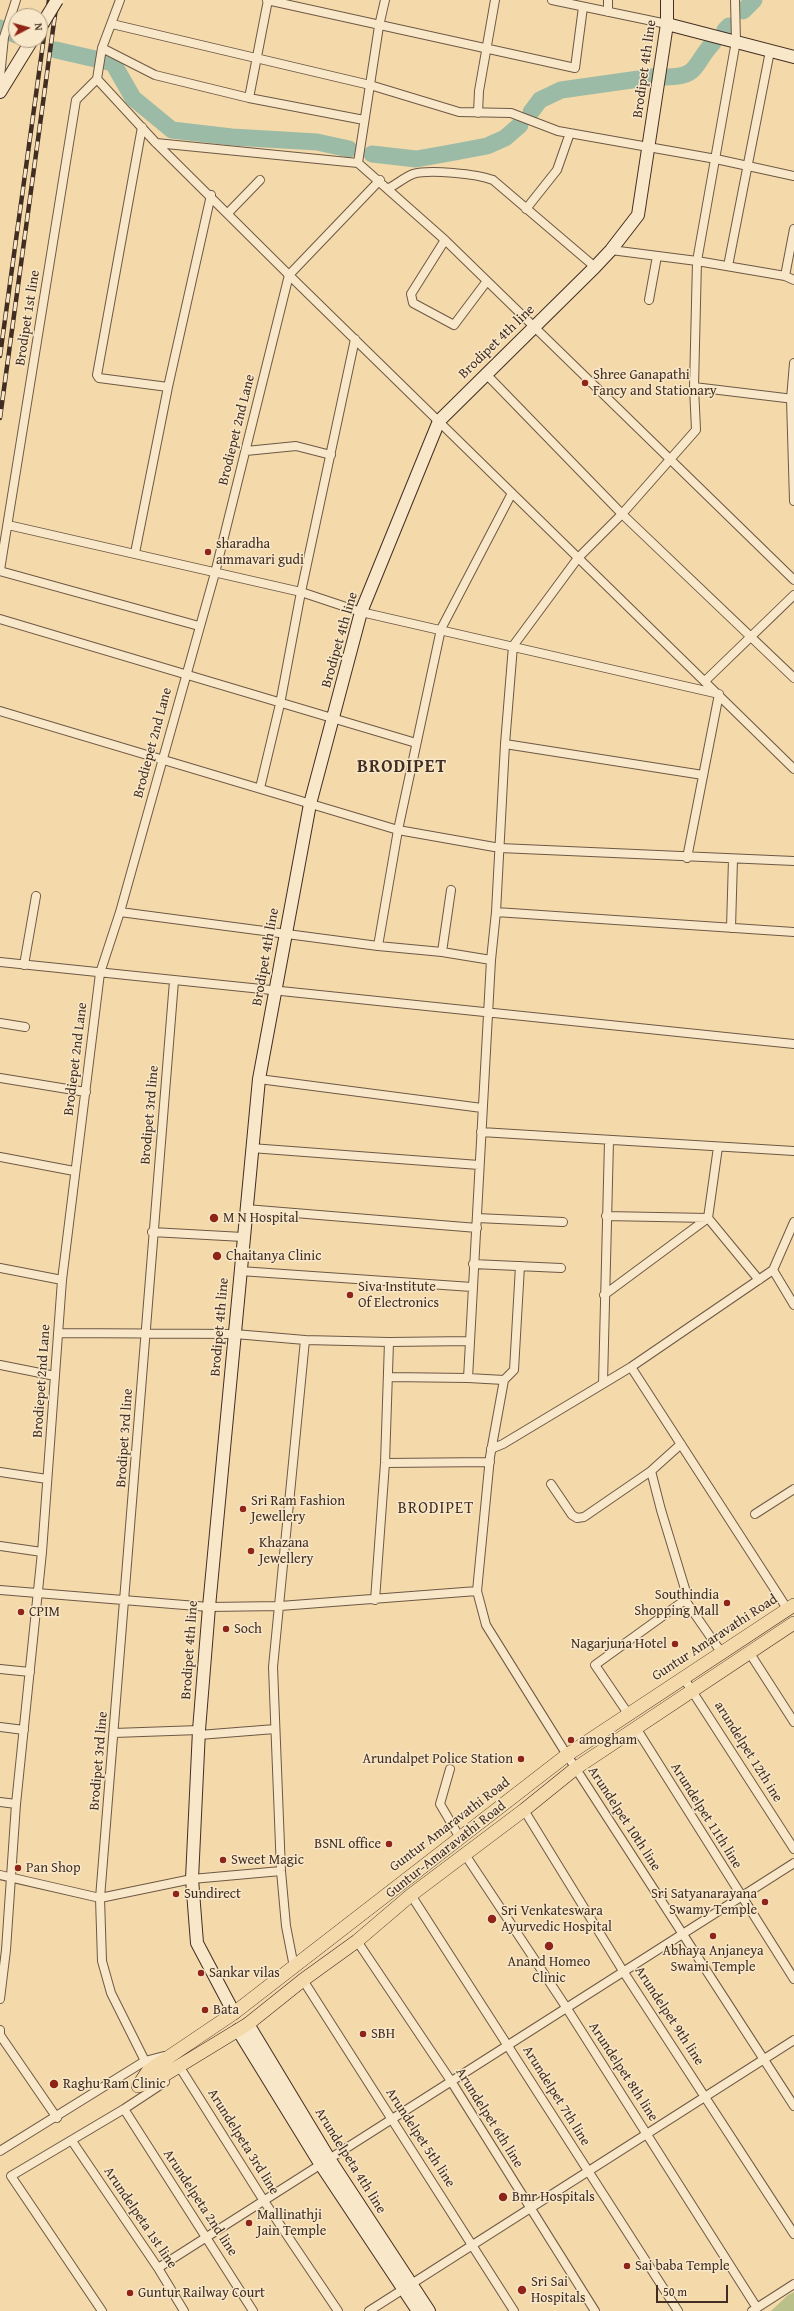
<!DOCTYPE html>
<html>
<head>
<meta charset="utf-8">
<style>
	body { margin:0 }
	#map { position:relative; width:794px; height:2311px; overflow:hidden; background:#f4daaa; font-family:"Gentium Book Plus",serif }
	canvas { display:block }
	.north { position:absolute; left:8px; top:8px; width:40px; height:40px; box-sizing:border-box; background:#f8e7c8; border:1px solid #af9d86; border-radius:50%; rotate:84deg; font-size:11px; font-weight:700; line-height:16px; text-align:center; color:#422d23 }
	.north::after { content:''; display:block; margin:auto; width:14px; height:18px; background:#8f2418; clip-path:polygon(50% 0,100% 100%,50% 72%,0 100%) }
	.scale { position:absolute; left:656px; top:2285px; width:72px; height:18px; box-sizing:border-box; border:2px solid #422d23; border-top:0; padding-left:5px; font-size:12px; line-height:14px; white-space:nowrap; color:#422d23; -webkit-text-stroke:3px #f8e7c8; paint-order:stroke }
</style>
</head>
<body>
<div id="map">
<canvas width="794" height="2311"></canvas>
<div class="north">N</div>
<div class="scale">50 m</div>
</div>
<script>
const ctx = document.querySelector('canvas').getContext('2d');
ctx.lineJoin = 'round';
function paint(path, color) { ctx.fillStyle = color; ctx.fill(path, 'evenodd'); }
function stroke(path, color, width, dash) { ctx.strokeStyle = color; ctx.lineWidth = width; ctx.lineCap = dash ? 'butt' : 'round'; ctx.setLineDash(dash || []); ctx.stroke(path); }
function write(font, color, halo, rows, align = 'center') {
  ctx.font = font + ' "Gentium Book Plus",serif'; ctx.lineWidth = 3; ctx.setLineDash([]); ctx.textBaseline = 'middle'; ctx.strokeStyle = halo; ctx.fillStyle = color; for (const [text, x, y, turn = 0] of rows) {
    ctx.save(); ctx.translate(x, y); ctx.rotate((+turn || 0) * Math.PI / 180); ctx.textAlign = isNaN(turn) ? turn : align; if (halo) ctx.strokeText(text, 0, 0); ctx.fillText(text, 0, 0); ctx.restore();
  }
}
const green = new Path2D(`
	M 794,2292 L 794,2311 L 771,2311 L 788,2295 Z`);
const river = new Path2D(`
	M 743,11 L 754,0
	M 0,28 L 16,35
	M 725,30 L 729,26
	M 56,50 L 113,63 L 133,98 L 172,130 L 232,137 L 317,142 L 349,149
	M 666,77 C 700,77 693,64 713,43
	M 531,112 L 540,100 L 561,90 L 653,77
	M 372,154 L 416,159 L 450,153 L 487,146 L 505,138 L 520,125`);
const street = new Path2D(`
	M 120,0 L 102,48 L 97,79 L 156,143 L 289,275 L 794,769
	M 267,0 L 575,68 L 583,7
	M 552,0 L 667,24
	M 608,0 L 608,12
	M 735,0 L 736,41 L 697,261 L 694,387 L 696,430 L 622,514 L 578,558 L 513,646 L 505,744 L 496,912 L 491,960 L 468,1378 L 504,1380 L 490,1457 L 477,1591 L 486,1625 L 567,1755 L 794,2106
	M 112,24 L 370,85 L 459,112 L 511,113 L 558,131 L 716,159 L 794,176
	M 102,48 L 155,75 L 249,98 L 364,120
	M 0,77 L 4,37 L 16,0
	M 249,98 L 268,0
	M 478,113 L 479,91 L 495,0
	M 142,127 L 97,375 L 99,378 L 168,387
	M 156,143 L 358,163 L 445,240 L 794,580
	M 358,163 L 379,26 L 385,0
	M 389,188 C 397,184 405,177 413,174 C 429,169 477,174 493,180 L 595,267
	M 526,209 L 557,170 L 570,133
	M 228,213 L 260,180
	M 445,240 L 411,294 L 413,303 L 454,325 L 487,281
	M 611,250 L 697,261 L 785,276 L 794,280
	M 728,266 L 770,51
	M 785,276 L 794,229
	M 649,300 L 657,256
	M 794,363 L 791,399 L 794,501
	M 486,374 L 622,514 L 794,678
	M 694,387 L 794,399
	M 246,451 L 296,446 L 331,455
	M 8,525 L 301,592 L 361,612 L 719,694 L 687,858
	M 135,553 L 168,387 L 211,195
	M 0,570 L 76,100 L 97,79
	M 0,571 L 199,626
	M 0,619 L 416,743
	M 705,681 L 794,595
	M 0,711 L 398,830 L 500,848 L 794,861
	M 505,744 L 703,775
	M 260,788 L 280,704 L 301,592 L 355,339
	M 120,912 L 378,946 L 442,952 L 491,960
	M 496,912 L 794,932
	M 731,928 L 733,859
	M 378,946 L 398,830 L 441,629 L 512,493
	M 442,952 L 451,890
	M 0,962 L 794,1044
	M 24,965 L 36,896
	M 0,1023 L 25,1027
	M 0,1078 L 86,1092
	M 259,1079 L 482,1108
	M 481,1132 L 794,1151
	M 718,1147 L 708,1218 L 759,1280
	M 251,1148 L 479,1165
	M 0,1157 L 74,1171
	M 246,1209 L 477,1228
	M 477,1218 L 563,1222
	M 152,1232 L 243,1237
	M 473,1264 L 561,1268
	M 0,1268 L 62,1280
	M 773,1270 L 794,1305
	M 240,1271 L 472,1287
	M 604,1295 L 708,1218 L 606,1216
	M 58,1333 L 235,1334 L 305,1340 L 389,1342 L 469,1341
	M 0,1365 L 55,1376
	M 631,1367 L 788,1610
	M 389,1377 L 468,1378
	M 504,1380 L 514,1370 L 520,1266
	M 603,1383 L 609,1141
	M 491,1449 L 503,1444 L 631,1367 L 773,1270 L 794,1222
	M 385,1463 L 490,1462
	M 651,1471 L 681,1444
	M 0,1472 L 47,1479
	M 551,1484 L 572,1515 L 577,1518 L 584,1517 L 651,1471 L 661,1510 L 686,1592 L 685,1600 L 721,1652
	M 755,1514 L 794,1489
	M 0,1546 L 42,1552
	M 0,1590 L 209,1607 L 280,1606 L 477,1591
	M 375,1600 L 385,1463 L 389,1342
	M 749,1652 L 794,1722
	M 0,1669 L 30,1672
	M 683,1677 L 794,1849
	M 629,1715 L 595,1665 L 685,1600
	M 0,1727 L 24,1730
	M 636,1728 L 794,1979
	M 114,1733 L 199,1730
	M 199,1735 L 275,1729
	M 450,1769 L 440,1804 L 460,1838
	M 0,1802 L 16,1804
	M 524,1810 L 623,1971 L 794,2234
	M 464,1853 L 566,2007 L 757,2308
	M 0,1875 L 100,1898 L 192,1879 L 281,1871
	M 411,1895 L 678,2311
	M 357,1941 L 451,2081 L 595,2311
	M 294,1967 L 286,1926 L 281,1871 L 273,1667 L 305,1340
	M 303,1980 L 514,2311
	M 0,1999 L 6,1950 L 16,1804 L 42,1552 L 62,1280 L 100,973 L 120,912 L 215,573 L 289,275 L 380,180
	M 0,2030 L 0,2035 L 57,2118
	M 164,2056 L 145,2061 L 111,1993 L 102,1961 L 100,1898 L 174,981
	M 179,2066 L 264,2201 L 338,2311
	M 124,2109 L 253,2311
	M 72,2141 L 158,2268 L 184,2311
	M 0,2151 L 145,2061
	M 158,2268 L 794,1863
	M 102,2311 L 11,2176 L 124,2109 L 165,2082
	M 369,2311 L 794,2040
	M 752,2311 L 794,2284`);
const secondary = new Path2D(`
	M 667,24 L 794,57
	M 0,92 L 32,40
	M 234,2013 L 197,1943 L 192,1879 L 199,1730 L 209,1607 L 259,1079 L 310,804 L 361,612 L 439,421 L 595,267 L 611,250 L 638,215 L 667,24 L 667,0
	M 248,2024 L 330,2160 L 429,2311
	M 238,2030 L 321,2165 L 418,2311`);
const primary = new Path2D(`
	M 138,2086 L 148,2071 L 234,2013 L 567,1755 L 794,1605
	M 138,2086 L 153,2082 L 248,2024 L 303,1980 L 357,1941 L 411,1895 L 524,1810 L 576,1768 L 794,1623`);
const rail = new Path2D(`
	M 0,356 L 49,0
	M 0,418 L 57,0`);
const secondaryBridge = new Path2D(`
	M 40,28 L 57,0`);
const markers = [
	[585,383,4,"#8f2418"],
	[208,552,4,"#8f2418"],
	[214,1218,5,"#8f2418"],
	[217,1256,5,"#8f2418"],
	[350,1295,4,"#8f2418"],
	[243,1509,4,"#8f2418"],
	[251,1551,4,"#8f2418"],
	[727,1603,4,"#8f2418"],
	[21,1612,4,"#8f2418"],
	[226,1629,4,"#8f2418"],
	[675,1644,4,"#8f2418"],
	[571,1740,4,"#8f2418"],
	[521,1759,4,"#8f2418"],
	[389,1844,4,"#8f2418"],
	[223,1860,4,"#8f2418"],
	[18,1868,4,"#8f2418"],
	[176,1894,4,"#8f2418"],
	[765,1902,4,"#8f2418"],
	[492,1919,5,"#8f2418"],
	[713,1936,4,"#8f2418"],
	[549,1946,5,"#8f2418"],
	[201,1973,4,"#8f2418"],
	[205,2010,4,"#8f2418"],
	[363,2034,4,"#8f2418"],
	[54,2084,5,"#8f2418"],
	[503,2197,5,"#8f2418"],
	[249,2223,4,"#8f2418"],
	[627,2266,4,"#8f2418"],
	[522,2290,5,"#8f2418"],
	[130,2293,4,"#8f2418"]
];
const streetNames = [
	["Brodipet 4th line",645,69,-82],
	["Brodipet 1st line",28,318,-81],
	["Brodipet 4th line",497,342,-44],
	["Brodiepet 2nd Lane",237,430,-76],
	["Brodipet 4th line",340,640,-74],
	["Brodiepet 2nd Lane",153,743,-75],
	["Brodipet 4th line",266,957,-80],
	["Brodiepet 2nd Lane",76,1059,-83],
	["Brodipet 3rd line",150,1115,-85],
	["Brodipet 4th line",220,1327,-85],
	["Brodiepet 2nd Lane",42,1381,-86],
	["Brodipet 3rd line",125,1438,-86],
	["Guntur Amaravathi Road",715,1638,-33],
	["Brodipet 4th line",190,1650,-86],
	["arundelpet 12th ine",748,1752,58],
	["Brodipet 3rd line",99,1761,-85],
	["Arundelpet 11th line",706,1816,58],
	["Arundelpet 10th line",624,1819,57],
	["Guntur Amaravathi Road",450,1825,-37],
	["Guntur-Amaravathi Road",446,1850,-38],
	["Arundelpet 9th line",669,2016,57],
	["Arundelpet 8th line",623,2072,57],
	["Arundelpet 7th line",556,2096,58],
	["Arundelpet 6th line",489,2118,58],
	["Arundelpet 5th line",420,2138,57],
	["Arundelpeta 3rd line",243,2142,58],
	["Arundelpeta 4th line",350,2161,58],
	["Arundelpeta 2nd line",200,2203,57],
	["Arundelpeta 1st line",140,2218,56]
];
const poiNames = [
	["Shree Ganapathi",593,375],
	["Fancy and Stationary",593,391],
	["sharadha",216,544],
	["ammavari gudi",216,560],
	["M N Hospital",223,1218],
	["Chaitanya Clinic",226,1256],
	["Siva Institute",358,1287],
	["Of Electronics",358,1303],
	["Sri Ram Fashion",251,1501],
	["Jewellery",251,1517],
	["Khazana",259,1543],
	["Jewellery",259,1559],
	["Southindia",719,1595,"right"],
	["Shopping Mall",719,1611,"right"],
	["CPIM",29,1612],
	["Soch",234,1629],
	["Nagarjuna Hotel",667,1644,"right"],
	["amogham",579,1740],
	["Arundalpet Police Station",513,1759,"right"],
	["BSNL office",381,1844,"right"],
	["Sweet Magic",231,1860],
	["Pan Shop",26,1868],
	["Sundirect",184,1894],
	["Sri Satyanarayana",757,1894,"right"],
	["Swamy Temple",757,1910,"right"],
	["Sri Venkateswara",501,1911],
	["Ayurvedic Hospital",501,1927],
	["Abhaya Anjaneya",713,1951,"center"],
	["Swami Temple",713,1967,"center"],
	["Anand Homeo",549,1962,"center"],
	["Clinic",549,1978,"center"],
	["Sankar vilas",209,1973],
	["Bata",213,2010],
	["SBH",371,2034],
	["Raghu Ram Clinic",63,2084],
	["Bmr Hospitals",512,2197],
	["Mallinathji",257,2215],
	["Jain Temple",257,2231],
	["Sai baba Temple",635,2266],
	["Sri Sai",531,2282],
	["Hospitals",531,2298],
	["Guntur Railway Court",138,2293]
];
const quarterNames = [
	["BRODIPET",436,1509]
];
const districtNames = [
	["BRODIPET",402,767]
];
paint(green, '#bac089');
stroke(river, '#9cbba6', 17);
stroke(street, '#6e5845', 10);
stroke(secondary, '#422d23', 14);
stroke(primary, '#422d23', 14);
stroke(street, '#f8e7c8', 8);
stroke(secondary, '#f8e7c8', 12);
stroke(primary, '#f4daaa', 13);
stroke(rail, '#422d23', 4.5);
stroke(rail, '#f8e7c8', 3, [9]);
stroke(secondaryBridge, '#422d23', 14, []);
stroke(secondaryBridge, '#f8e7c8', 12);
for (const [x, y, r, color] of markers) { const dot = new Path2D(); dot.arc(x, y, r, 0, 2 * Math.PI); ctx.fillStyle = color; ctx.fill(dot); stroke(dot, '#f8e7c8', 1.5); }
write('14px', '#422d23', '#f8e7c8', streetNames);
write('14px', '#422d23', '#f8e7c8', poiNames, 'left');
ctx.letterSpacing = '1px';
write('16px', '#422d23', '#f8e7c8', quarterNames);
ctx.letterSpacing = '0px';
ctx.letterSpacing = '1px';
write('bold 18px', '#422d23', '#f8e7c8', districtNames);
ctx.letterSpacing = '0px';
</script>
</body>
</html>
